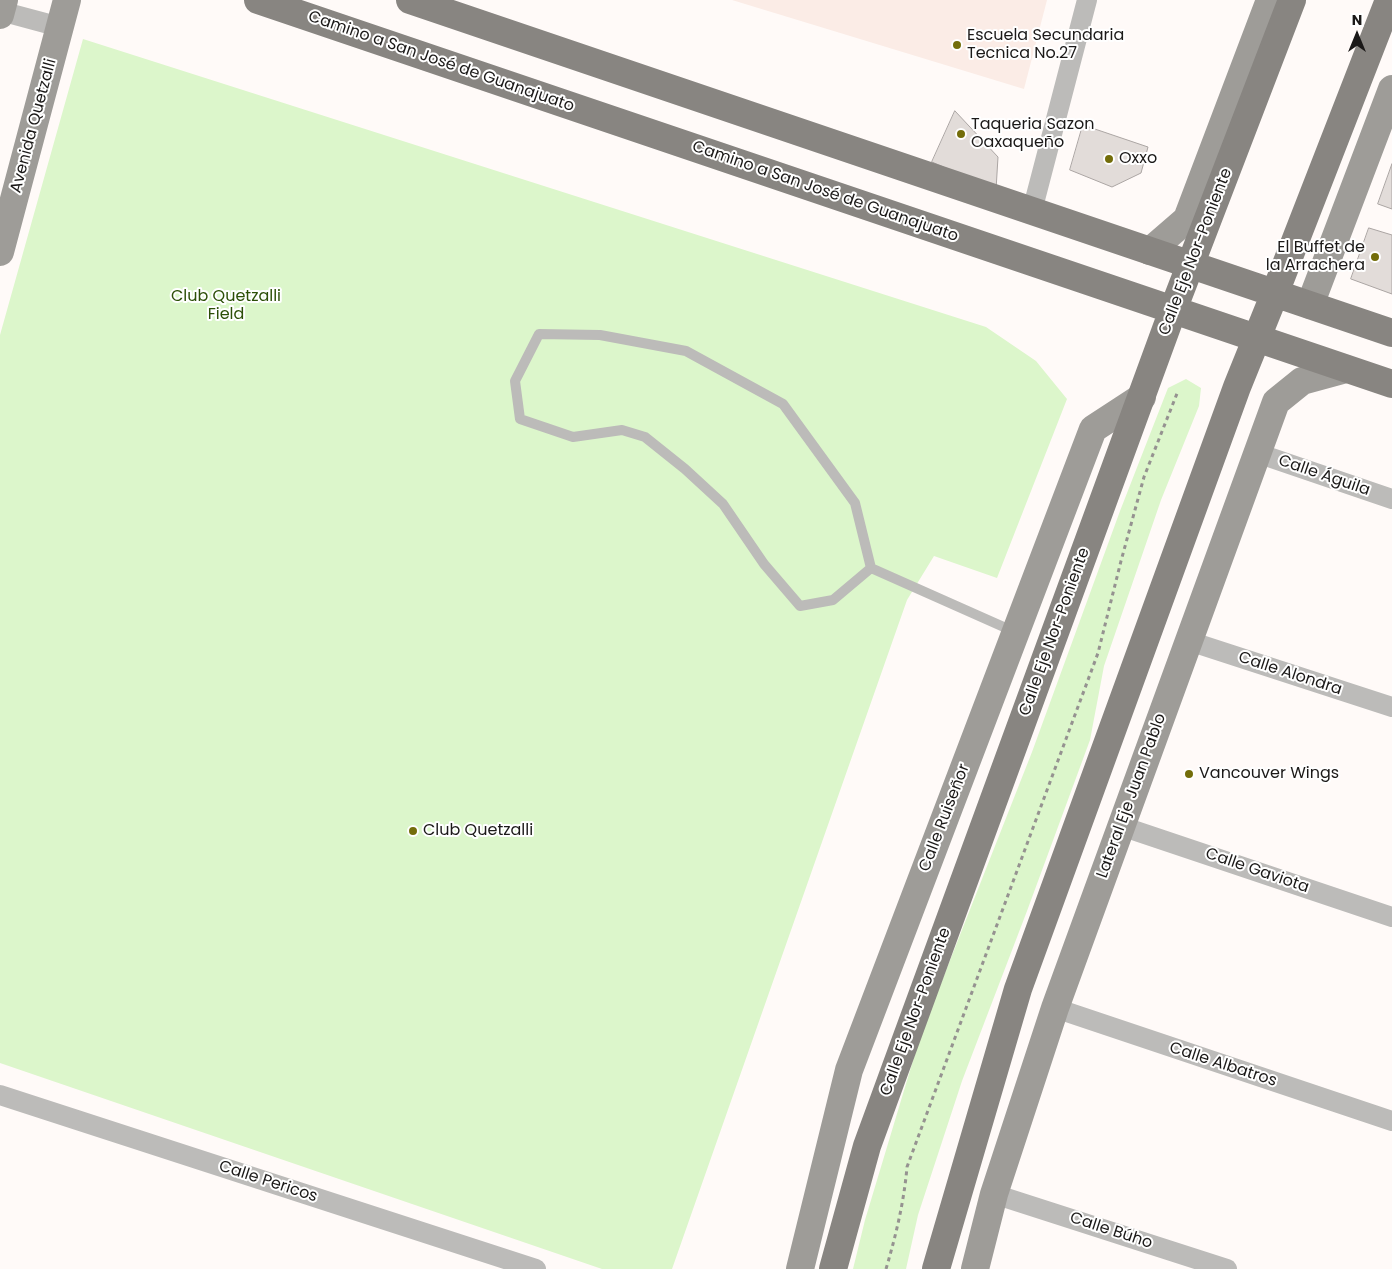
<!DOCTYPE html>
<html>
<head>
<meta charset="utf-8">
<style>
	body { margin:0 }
	#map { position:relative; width:1392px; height:1269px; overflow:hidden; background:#fffaf8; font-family:Poppins,sans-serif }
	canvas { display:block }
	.north { position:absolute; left:1332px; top:10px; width:50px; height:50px; -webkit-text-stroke:4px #fff; paint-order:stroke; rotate:0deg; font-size:14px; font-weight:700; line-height:20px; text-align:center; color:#1b1918 }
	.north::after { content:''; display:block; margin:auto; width:18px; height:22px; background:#1b1918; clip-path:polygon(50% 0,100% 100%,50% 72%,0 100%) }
</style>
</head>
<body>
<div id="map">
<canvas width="1392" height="1269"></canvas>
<div class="north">N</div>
</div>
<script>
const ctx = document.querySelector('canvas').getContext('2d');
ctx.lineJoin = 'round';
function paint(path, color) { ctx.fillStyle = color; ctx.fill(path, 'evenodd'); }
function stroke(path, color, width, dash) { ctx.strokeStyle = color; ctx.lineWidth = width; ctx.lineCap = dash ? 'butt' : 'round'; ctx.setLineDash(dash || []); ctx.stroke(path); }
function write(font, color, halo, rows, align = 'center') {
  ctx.font = font + ' Poppins,sans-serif'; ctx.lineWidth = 4; ctx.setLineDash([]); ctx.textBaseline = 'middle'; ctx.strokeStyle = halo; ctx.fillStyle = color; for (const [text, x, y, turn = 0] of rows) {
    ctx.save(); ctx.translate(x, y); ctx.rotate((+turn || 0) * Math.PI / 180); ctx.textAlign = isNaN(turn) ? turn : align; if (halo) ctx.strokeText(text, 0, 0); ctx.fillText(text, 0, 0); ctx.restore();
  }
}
const built = new Path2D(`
	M 732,0 L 1047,0 L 1024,89 Z`);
const green = new Path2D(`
	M 83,39 L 986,327 L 1036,361 L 1067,399 L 997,578 L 934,556 L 907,600 L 672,1269 L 602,1269 L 0,1063 L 0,335 Z
	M 1186,379 L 1201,388 L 1199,406 L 1161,500 L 1104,666 L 1090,740 L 1027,911 L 962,1081 L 918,1215 L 906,1269 L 853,1269 L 865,1220 L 921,1034 L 1032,752 L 1120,511 L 1168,388 Z`);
const building = new Path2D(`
	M 955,111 L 998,157 L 996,190 L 932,162 Z
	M 1083,125 L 1148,147 L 1141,173 L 1112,187 L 1070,170 Z
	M 1392,164 L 1392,209 L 1378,204 Z
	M 1369,228 L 1392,235 L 1392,294 L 1351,279 Z`);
const path = new Path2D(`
	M 886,1269 C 896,1235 904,1202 907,1167 L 1098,653 L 1121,561 L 1144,477 L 1178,391`);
const lane = new Path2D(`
	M 539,334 L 600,335 L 686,351 L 783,404 L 855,503 L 871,568 L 833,600 L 800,606 L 764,564 L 723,504 L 685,469 L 645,437 L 622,430 L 573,437 L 520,419 L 515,381 Z
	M 871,568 L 1015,632`);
const street = new Path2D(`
	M 0,11 L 60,27
	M 1032,211 L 1087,0
	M 1257,453 L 1392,499
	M 1189,641 L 1392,707
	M 1121,826 L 1392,917
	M 1055,1008 L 1392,1121
	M 0,1095 L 536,1269
	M 994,1194 L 1227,1269`);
const secondary = new Path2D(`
	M 0,15 L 4,0
	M 1150,251 L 1187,219 L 1270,0
	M 0,252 L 67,0
	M 1310,305 L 1392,89
	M 800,1269 L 849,1070 L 1093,429 L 1142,397
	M 975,1269 L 994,1194 L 1055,1008 L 1276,402 L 1302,381 L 1346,369`);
const primary = new Path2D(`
	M 258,0 L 1392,384
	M 410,0 L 1392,333
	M 833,1269 L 867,1146 L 1173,310 L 1292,0
	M 936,1269 L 1018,989 L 1237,387 L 1275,293 L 1389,0`);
const markers = [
	[957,45,5,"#736d0a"],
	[961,134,5,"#736d0a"],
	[1109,159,5,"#736d0a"],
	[1375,257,5,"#736d0a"],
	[1189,774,5,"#736d0a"],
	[413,831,5,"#736d0a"]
];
const poiNames = [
	["Escuela Secundaria",967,36],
	["Tecnica No.27",967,54],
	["Taqueria Sazon",971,125],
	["Oaxaqueño",971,143],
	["Oxxo",1119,159],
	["El Buffet de",1365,248,"right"],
	["la Arrachera",1365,266,"right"],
	["Vancouver Wings",1199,774],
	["Club Quetzalli",423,831]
];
const streetNames = [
	["Camino a San José de Guanajuato",441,62,19],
	["Avenida Quetzalli",34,126,-75],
	["Camino a San José de Guanajuato",825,192,19],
	["Calle Eje Nor-Poniente",1196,252,-69],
	["Calle Águila",1324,476,19],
	["Calle Eje Nor-Poniente",1055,632,-70],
	["Calle Alondra",1290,674,18],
	["Lateral Eje Juan Pablo",1132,796,-70],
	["Calle Ruiseñor",945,818,-69],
	["Calle Gaviota",1257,871,19],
	["Calle Eje Nor-Poniente",916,1012,-70],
	["Calle Albatros",1223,1065,18],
	["Calle Pericos",268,1182,18],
	["Calle Búho",1111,1231,18]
];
const parkNames = [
	["Club Quetzalli",226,297],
	["Field",226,315]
];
paint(built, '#fbece6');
paint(green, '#dcf6cb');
paint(building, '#e2dcd9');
stroke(building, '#aba5a3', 1);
stroke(path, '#959290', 3, [4, 4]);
stroke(lane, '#bcbbb9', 10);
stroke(street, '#bcbbb9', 20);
stroke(secondary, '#9e9c98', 28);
stroke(primary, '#888581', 28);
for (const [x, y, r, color] of markers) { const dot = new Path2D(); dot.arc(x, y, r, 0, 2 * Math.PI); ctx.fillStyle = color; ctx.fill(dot); stroke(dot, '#fff', 2); }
write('16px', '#1b1918', '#fff', poiNames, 'left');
write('16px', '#1b1918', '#fff', streetNames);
write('16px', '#2c4f07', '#fff', parkNames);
</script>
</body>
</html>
